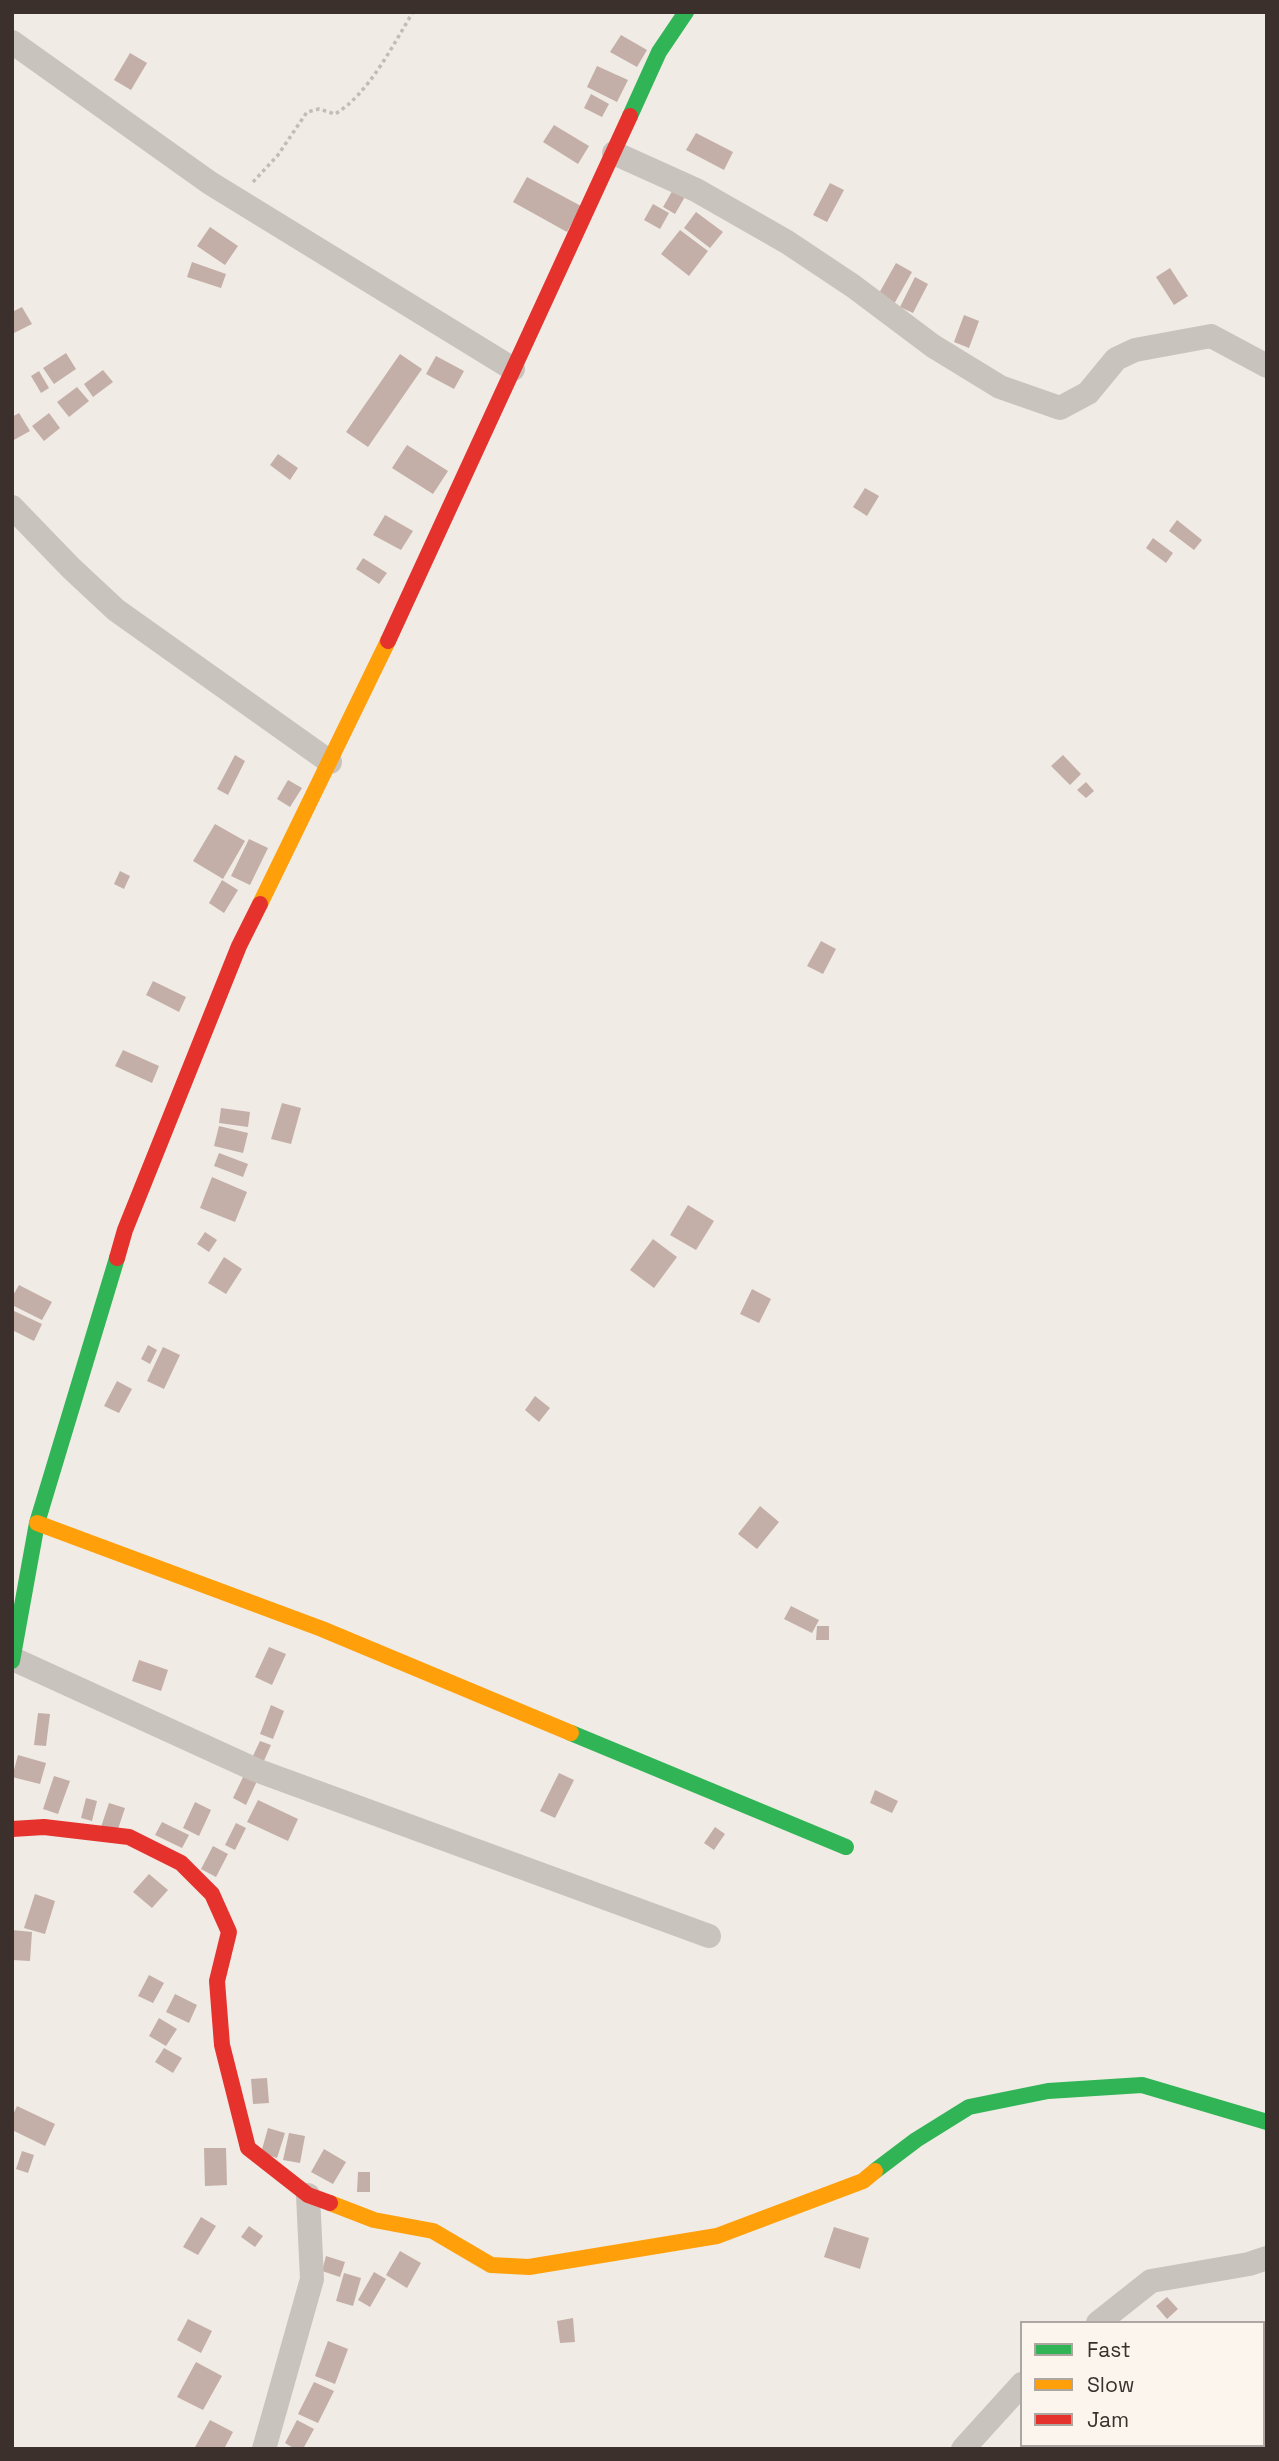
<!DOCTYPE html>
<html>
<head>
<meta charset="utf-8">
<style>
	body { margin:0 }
	#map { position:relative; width:1279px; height:2461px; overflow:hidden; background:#f0ebe5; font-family:"Space Grotesk",sans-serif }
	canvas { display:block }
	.frame { position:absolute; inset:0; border:14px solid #3b302b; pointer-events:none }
	.legend { position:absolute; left:1020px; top:2321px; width:245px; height:126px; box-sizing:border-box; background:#fbf5ee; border:2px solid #aea6a0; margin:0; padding:9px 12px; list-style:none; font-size:21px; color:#3b302b }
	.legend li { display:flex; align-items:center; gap:14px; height:35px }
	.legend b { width:35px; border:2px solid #aea6a0 }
</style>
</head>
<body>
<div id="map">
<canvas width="1279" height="2461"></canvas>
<div class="frame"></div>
<ul class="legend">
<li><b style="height:9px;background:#30b455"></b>Fast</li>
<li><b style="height:9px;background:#ff9f0a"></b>Slow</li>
<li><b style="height:9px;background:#e5322d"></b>Jam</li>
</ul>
</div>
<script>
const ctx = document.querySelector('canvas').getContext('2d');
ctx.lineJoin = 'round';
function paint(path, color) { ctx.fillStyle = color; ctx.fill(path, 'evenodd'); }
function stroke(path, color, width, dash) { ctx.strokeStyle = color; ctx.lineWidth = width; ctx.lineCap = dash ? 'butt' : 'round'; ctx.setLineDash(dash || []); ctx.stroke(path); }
const building = new Path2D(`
	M 621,35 L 647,50 L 637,67 L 610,52 Z
	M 130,53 L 147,63 L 131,90 L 114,80 Z
	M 597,66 L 628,80 L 617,102 L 587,87 Z
	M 591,94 L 609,104 L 602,117 L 584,108 Z
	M 554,125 L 589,146 L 578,164 L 543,142 Z
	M 696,133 L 733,152 L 724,170 L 686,150 Z
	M 527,177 L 581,206 L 567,232 L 513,202 Z
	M 830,183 L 844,190 L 827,222 L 813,215 Z
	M 674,188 L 686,195 L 675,214 L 663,207 Z
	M 653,204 L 669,213 L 660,229 L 644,220 Z
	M 696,212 L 723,232 L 710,248 L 684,228 Z
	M 210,227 L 238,246 L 225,265 L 197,246 Z
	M 680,230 L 708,251 L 689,276 L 661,254 Z
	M 192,262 L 226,274 L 221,288 L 187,277 Z
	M 896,263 L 912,272 L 894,304 L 878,295 Z
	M 1170,268 L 1188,296 L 1174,305 L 1156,277 Z
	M 915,277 L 928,284 L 913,313 L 900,307 Z
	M 22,307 L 32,324 L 12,334 L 12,312 Z
	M 964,315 L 979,321 L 969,348 L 954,342 Z
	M 66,353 L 76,369 L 54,384 L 43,368 Z
	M 400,354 L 422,369 L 368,447 L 346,432 Z
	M 436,356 L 464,371 L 454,389 L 426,374 Z
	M 103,370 L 113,382 L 93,397 L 84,384 Z
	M 39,371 L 49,388 L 41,393 L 31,376 Z
	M 77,387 L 89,401 L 69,417 L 57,402 Z
	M 19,413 L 30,431 L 12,441 L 12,417 Z
	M 49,413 L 60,428 L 44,441 L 32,426 Z
	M 407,445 L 448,471 L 433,494 L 392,468 Z
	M 278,454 L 298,468 L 290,480 L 270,465 Z
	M 865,488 L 879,496 L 867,516 L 853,507 Z
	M 385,515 L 413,531 L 401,550 L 373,535 Z
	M 1177,520 L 1202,540 L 1194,550 L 1169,531 Z
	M 1153,538 L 1173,553 L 1166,563 L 1146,548 Z
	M 363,558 L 387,573 L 379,584 L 356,569 Z
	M 235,755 L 245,761 L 228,795 L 217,789 Z
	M 1063,755 L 1081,774 L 1070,785 L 1051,766 Z
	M 288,780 L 302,788 L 290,807 L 277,799 Z
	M 1086,782 L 1094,791 L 1086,798 L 1077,790 Z
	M 215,824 L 245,841 L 223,879 L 193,861 Z
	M 249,839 L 268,848 L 250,885 L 231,876 Z
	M 120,871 L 130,876 L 124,889 L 114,884 Z
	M 222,880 L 238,890 L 224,913 L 209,903 Z
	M 821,941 L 836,949 L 823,974 L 807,966 Z
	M 153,981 L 186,997 L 179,1012 L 146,995 Z
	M 123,1050 L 159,1066 L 152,1083 L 115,1066 Z
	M 282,1103 L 301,1108 L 291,1144 L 271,1139 Z
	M 221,1108 L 250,1112 L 248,1127 L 219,1123 Z
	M 219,1126 L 248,1133 L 243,1153 L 214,1146 Z
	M 219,1153 L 248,1164 L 243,1177 L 214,1166 Z
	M 212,1177 L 247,1192 L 235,1222 L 200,1208 Z
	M 688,1205 L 714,1221 L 696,1250 L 670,1235 Z
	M 205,1232 L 217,1240 L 209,1252 L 197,1244 Z
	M 653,1239 L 677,1257 L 654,1288 L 630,1270 Z
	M 224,1257 L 242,1269 L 226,1294 L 208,1283 Z
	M 19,1285 L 52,1302 L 42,1320 L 12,1305 L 12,1297 Z
	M 752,1289 L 771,1299 L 759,1323 L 740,1314 Z
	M 12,1310 L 42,1324 L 34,1341 L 12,1330 Z
	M 148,1345 L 157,1350 L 150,1364 L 141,1359 Z
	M 163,1347 L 180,1355 L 164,1389 L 147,1381 Z
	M 117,1381 L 132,1389 L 119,1413 L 104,1406 Z
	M 535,1396 L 550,1408 L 539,1422 L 525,1410 Z
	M 760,1506 L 779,1522 L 757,1549 L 738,1534 Z
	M 791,1606 L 819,1620 L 812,1633 L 784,1619 Z
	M 817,1626 L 829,1626 L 829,1640 L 816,1640 Z
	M 269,1647 L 286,1654 L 272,1685 L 255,1677 Z
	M 139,1660 L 168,1670 L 161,1691 L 132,1681 Z
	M 271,1705 L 284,1711 L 273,1739 L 260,1734 Z
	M 38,1713 L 50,1714 L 46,1746 L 34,1745 Z
	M 260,1741 L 271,1745 L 263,1763 L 252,1758 Z
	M 18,1755 L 46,1763 L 40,1784 L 12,1777 Z
	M 559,1773 L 574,1780 L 555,1818 L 540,1811 Z
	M 244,1775 L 257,1781 L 246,1805 L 233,1798 Z
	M 54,1776 L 70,1781 L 58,1814 L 43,1809 Z
	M 875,1790 L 898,1801 L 892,1813 L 870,1803 Z
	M 86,1798 L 97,1801 L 92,1821 L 81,1818 Z
	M 258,1800 L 298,1819 L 288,1841 L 247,1822 Z
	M 195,1802 L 211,1810 L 199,1836 L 183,1828 Z
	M 109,1803 L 125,1808 L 117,1832 L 101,1827 Z
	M 162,1822 L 189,1835 L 182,1848 L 155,1835 Z
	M 236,1823 L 246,1828 L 235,1850 L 225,1845 Z
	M 715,1827 L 725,1834 L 714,1850 L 704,1843 Z
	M 213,1846 L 228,1854 L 216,1877 L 201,1869 Z
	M 149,1874 L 168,1890 L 152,1908 L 133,1892 Z
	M 35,1894 L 55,1901 L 45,1934 L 24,1928 Z
	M 12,1930 L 32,1932 L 30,1961 L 12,1960 Z
	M 149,1975 L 164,1983 L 153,2003 L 138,1996 Z
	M 175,1994 L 197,2005 L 189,2023 L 166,2012 Z
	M 159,2018 L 177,2029 L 166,2046 L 149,2036 Z
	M 164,2048 L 182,2058 L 173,2073 L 155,2062 Z
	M 267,2078 L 269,2103 L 253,2104 L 251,2079 Z
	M 17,2106 L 55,2124 L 45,2146 L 12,2130 L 12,2117 Z
	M 268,2128 L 285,2133 L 277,2158 L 261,2153 Z
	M 289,2133 L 305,2136 L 300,2163 L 283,2160 Z
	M 204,2148 L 226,2148 L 227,2185 L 205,2186 Z
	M 324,2149 L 346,2162 L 333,2184 L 311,2172 Z
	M 22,2151 L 34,2155 L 28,2173 L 16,2169 Z
	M 358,2172 L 370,2172 L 370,2192 L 357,2192 Z
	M 201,2217 L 216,2226 L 198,2255 L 183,2247 Z
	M 249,2226 L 263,2236 L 255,2247 L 241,2237 Z
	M 834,2227 L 869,2238 L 860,2269 L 824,2257 Z
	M 400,2251 L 421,2263 L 407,2288 L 386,2275 Z
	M 326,2256 L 345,2262 L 340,2277 L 322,2271 Z
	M 374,2272 L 386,2279 L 370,2307 L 358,2300 Z
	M 344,2273 L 361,2278 L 353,2306 L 336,2301 Z
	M 1167,2297 L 1178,2309 L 1167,2319 L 1156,2306 Z
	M 573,2318 L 575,2342 L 560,2343 L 557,2321 Z
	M 188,2319 L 212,2331 L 201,2353 L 177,2340 Z
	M 328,2341 L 348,2349 L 335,2384 L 315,2376 Z
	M 196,2362 L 222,2376 L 203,2410 L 177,2397 Z
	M 314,2382 L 334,2391 L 318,2423 L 298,2414 Z
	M 210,2420 L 233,2432 L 224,2449 L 194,2449 Z
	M 297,2420 L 314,2429 L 303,2449 L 295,2449 L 285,2443 Z`);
const path = new Path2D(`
	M 253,182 L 278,155 L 307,112 L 319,109 L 335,114 C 368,95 393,45 413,12`);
const street = new Path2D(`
	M 12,42 L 210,183 L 513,369
	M 614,153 L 696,190 L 787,242 L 853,286 L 933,346 L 1000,387 L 1060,408 L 1088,393 L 1116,359 L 1135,350 L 1211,336 L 1267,366
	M 12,507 L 71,568 L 116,610 L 330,762
	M 13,1659 L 256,1770 L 709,1936
	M 1098,2323 L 1151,2281 L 1249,2264 L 1267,2258
	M 264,2449 L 312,2279 L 308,2195
	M 963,2449 L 1022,2384`);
const fast = new Path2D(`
	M 630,116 L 659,52 L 686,12
	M 12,1661 L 37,1523 L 117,1258
	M 571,1733 L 846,1847
	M 875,2171 L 916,2140 L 969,2107 L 1048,2091 L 1142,2085 L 1267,2122`);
const slow = new Path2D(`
	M 260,904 L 388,641
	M 37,1523 L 322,1629 L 571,1733
	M 330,2203 L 374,2220 L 433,2231 L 491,2265 L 529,2267 L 717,2236 L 863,2181 L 875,2171`);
const jam = new Path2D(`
	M 388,641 L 630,116
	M 117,1258 L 125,1230 L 239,946 L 260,904
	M 12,1829 L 44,1827 L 129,1837 L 181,1863 L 212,1894 L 229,1932 L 217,1981 L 222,2045 L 248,2148 L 308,2195 L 330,2203`);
paint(building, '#c3afa7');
stroke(path, '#c2bbb6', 3.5, [3.5, 3.5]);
stroke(street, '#c9c3be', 24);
stroke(fast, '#30b455', 16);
stroke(slow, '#ff9f0a', 16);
stroke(jam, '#e5322d', 16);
</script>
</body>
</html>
